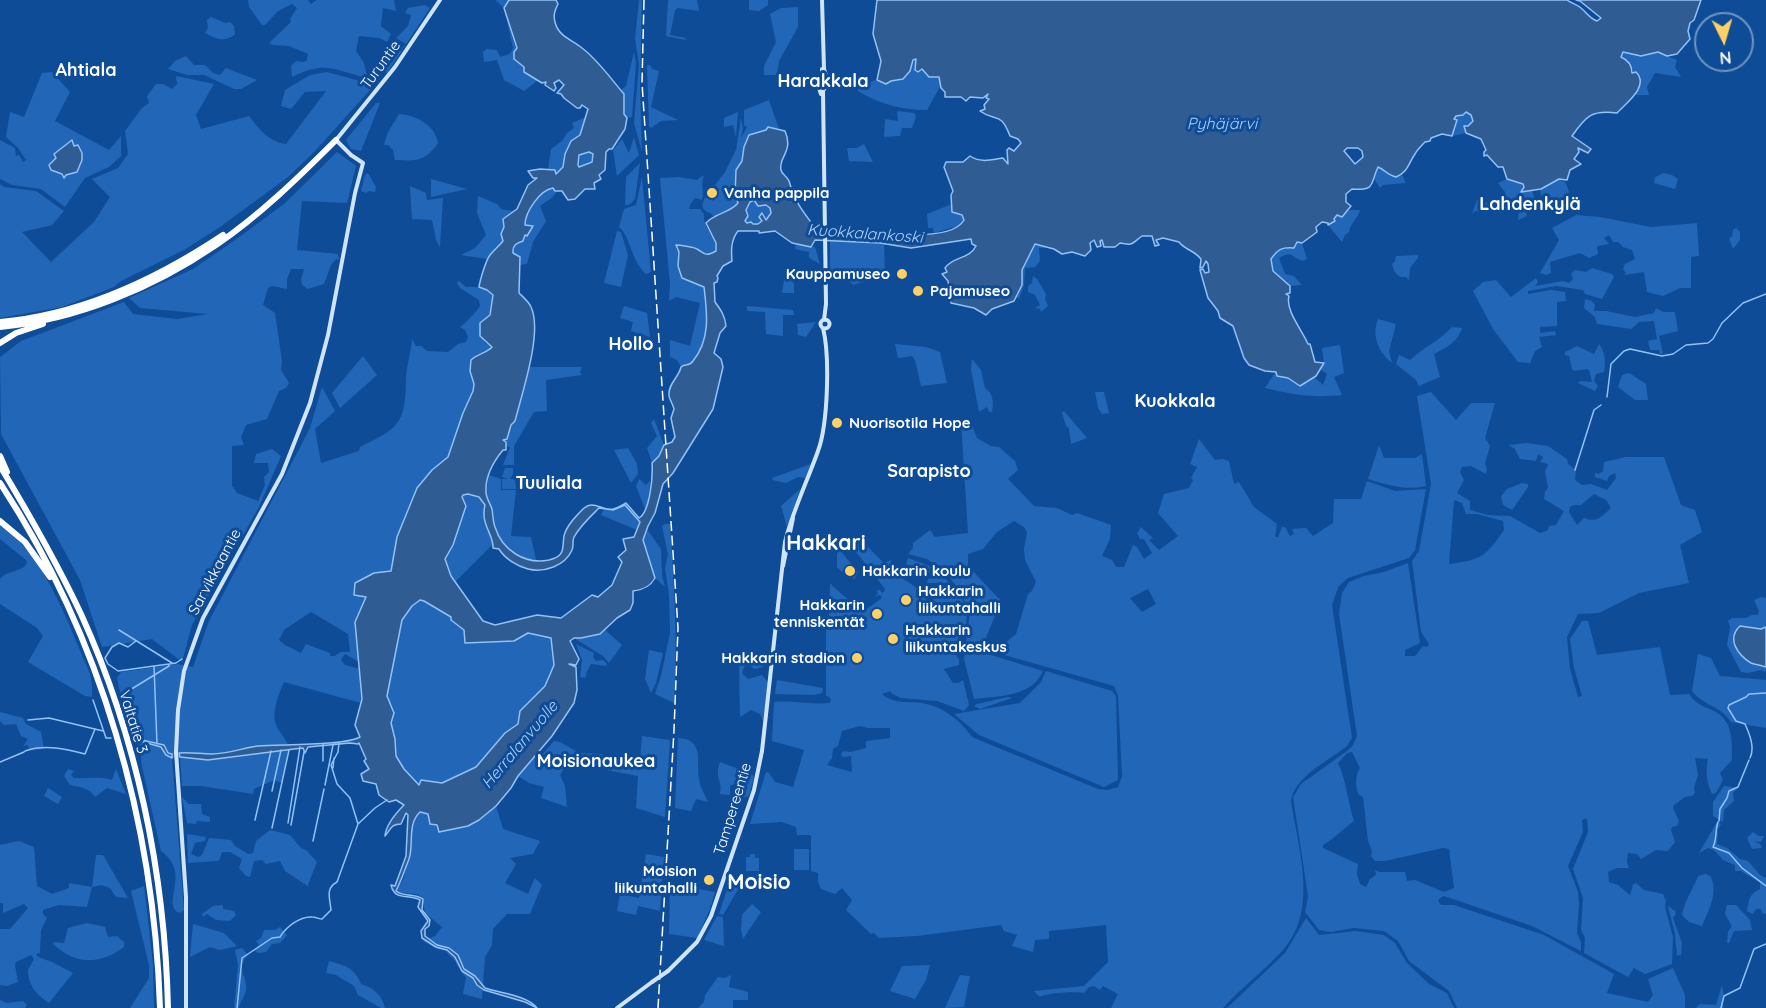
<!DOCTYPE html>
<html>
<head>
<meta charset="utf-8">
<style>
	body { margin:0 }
	#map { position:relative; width:1766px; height:1008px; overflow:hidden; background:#0f4c97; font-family:Quicksand,sans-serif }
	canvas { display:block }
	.north { position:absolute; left:1694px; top:12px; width:60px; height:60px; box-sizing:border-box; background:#0f4c97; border:2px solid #6f94c1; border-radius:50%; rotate:175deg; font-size:16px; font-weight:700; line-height:24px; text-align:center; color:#fff }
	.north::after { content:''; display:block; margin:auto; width:21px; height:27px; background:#ffd063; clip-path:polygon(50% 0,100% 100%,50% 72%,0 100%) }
</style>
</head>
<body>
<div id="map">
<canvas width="1766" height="1008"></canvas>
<div class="north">N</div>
</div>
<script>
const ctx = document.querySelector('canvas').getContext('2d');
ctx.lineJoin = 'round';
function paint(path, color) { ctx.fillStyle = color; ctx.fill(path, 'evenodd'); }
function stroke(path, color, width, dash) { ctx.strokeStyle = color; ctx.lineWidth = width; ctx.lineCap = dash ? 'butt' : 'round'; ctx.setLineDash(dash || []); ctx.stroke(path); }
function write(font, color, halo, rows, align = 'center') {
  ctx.font = font + ' Quicksand,sans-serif'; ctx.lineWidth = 6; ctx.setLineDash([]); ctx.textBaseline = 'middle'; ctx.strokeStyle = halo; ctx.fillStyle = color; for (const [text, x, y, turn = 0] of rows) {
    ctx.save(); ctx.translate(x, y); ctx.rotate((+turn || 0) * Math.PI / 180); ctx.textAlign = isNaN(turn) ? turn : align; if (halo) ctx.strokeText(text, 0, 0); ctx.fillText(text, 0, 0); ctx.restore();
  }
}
const green = new Path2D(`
	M 248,0 L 308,0 L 311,4 L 317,0 L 394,0 L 396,11 L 383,8 L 381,26 L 391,34 L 387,42 L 379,38 L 359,36 L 356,51 L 364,63 L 367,76 L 362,77 C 330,68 324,62 292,77 L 291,66 L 296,61 L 304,62 L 307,60 L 308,54 L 289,46 L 273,45 L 269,43 L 291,22 L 290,19 L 297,8 L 292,4 L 278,11 L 265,25 L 262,25 L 249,7 Z
	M 495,0 L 509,0 L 504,8 C 512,33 516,63 538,80 L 524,91 L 504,80 L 497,60 L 484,62 L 483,52 L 487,49 L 497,50 L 500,57 L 510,54 L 513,48 L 504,8 Z
	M 639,0 L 642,0 L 640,87 L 642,152 L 634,123 L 639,65 L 635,39 Z
	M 668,0 L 697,0 L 699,11 L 678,8 L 675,10 L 670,35 L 686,38 L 685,40 L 666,36 Z
	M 749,0 L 768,0 L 768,5 L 759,11 L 749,10 Z
	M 425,5 L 430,8 L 387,73 L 381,71 L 406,44 L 396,38 L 408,26 L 411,15 L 405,13 L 408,8 Z
	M 798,7 L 798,27 L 779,61 L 777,75 L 764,75 L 764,66 L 776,42 L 770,14 L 781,8 Z
	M 211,17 L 225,23 L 230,22 L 234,26 L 235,34 C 225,43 216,39 205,33 L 208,28 L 207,20 Z
	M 1623,51 L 1641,56 L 1658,52 L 1677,60 L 1675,67 L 1681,77 L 1655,73 L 1647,87 L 1649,95 L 1635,95 L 1639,88 C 1634,76 1633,63 1621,56 Z
	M 634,52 L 636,63 L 632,117 L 627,118 C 621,110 628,98 621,90 L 626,86 Z
	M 186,56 L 194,65 L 205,65 L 213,73 L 220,75 L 226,68 L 257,80 L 241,89 L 234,89 L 204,75 L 187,75 L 168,69 L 175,61 Z
	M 915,59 L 917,61 L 915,69 L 918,72 L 923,70 L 929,77 L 939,78 L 941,85 L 927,110 C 902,110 879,104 858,91 L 858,87 L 876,80 L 879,82 L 901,80 L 906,77 Z
	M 647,65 L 650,65 L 652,69 L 659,71 L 651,107 L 678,120 L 661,121 L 651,128 L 649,126 Z
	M 52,72 L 70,92 L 55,121 L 109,150 L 121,136 L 121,156 L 109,167 L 85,178 L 65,207 L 41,189 L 12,185 L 0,179 L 0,140 L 15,148 L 16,156 L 19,155 L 23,162 L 26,160 L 18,148 L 6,137 L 10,112 L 24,117 L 42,73 ZM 56,158 L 77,172 L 66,175 L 53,171 L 50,164 Z
	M 327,72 L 360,81 L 371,89 L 315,151 L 288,177 L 220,227 L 184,250 L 121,281 L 114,287 L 62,307 L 0,318 L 0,184 L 4,187 L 36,191 L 64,211 L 52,225 L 22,232 L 51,262 L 94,222 L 110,197 L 92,179 L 118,168 L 128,154 L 125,131 L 142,108 L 149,103 L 147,96 L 156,84 L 163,84 L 172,89 L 177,84 L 176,76 L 214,84 L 196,115 L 201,129 L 249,116 C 259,129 269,142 286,144 L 326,91 L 305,92 L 291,109 L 281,106 L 285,90 L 310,75 Z
	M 769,100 L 779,129 C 769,125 762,136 751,134 L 742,161 L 736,171 L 735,196 L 738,203 L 733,209 L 713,217 L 712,214 C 701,210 701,207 705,197 L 713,201 L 719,189 L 715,185 L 725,172 L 736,150 L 741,118 L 743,129 L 741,138 L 747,127 L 744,125 L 744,110 Z
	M 376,103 L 380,103 L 361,151 L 351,149 L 346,140 Z
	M 897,111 L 914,113 L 916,117 L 912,128 L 902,128 L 900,136 L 884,137 L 885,119 L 898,121 Z
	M 738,112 L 736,137 L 733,125 L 724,127 L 724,118 Z
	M 1466,112 L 1471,115 L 1473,121 L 1468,126 L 1464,126 L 1466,133 L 1452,136 L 1456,127 L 1455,123 L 1457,120 L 1454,119 L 1456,115 Z
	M 399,114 C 416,115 435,125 438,143 C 425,162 416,161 395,160 L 393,150 L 388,145 L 384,145 L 387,134 Z
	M 586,117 L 580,135 L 570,143 L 563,167 L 557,174 L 548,170 L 551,149 L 562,141 L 567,133 L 574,128 L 572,123 Z
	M 634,137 L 639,155 L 617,176 L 613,150 L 622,139 L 629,153 Z
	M 864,144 L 873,162 L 849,161 L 847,148 L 857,148 Z
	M 337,152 L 356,166 L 347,203 L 302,201 L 297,250 L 338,254 L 339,260 L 336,259 L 331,265 L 324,284 L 308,289 L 302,285 L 301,279 L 304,269 L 291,269 L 287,279 L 287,289 L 272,286 L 268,288 L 263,305 L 275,313 L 282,361 L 281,370 L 289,383 L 286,388 L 279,391 L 267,419 L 246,425 L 241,437 L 244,445 L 232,446 L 232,485 L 237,493 L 258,501 L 265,485 L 264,477 L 269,472 L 268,463 L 254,463 L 256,454 L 272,449 L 281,456 L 259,507 L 192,625 L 182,662 L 152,639 L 102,647 L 80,580 L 1,434 L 0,357 L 21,341 L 124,302 L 133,314 L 177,319 L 208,314 L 140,308 L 129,298 L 193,269 L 238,238 L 284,204 Z
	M 589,152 L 593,156 L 591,161 L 579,167 L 580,155 Z
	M 640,163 L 635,199 L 629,205 L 625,205 L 626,177 Z
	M 1378,167 C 1385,170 1388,175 1396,177 L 1402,175 L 1406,183 L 1383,185 L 1380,188 L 1373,177 Z
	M 368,173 L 376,187 L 375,192 L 369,191 L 366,193 L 361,191 L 365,175 Z
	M 1664,173 L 1672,175 L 1678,179 L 1675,189 L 1654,183 L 1655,177 Z
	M 704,175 C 700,188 705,190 702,200 L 695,198 L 690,205 L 689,209 L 700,209 L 704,214 C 702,227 717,237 716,251 C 702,259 691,244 676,248 L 679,252 L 678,258 L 687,280 L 699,283 L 704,287 L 708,319 L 706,337 L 693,362 L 681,367 L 677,360 L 670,357 L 670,340 L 690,346 L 700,303 L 676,297 L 669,301 L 670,284 L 660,178 L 679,177 L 697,180 Z
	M 537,177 L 548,179 L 557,191 L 553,197 L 540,206 L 546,221 L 533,242 L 527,264 L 520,265 L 498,247 L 487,259 L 461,255 L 475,248 L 486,235 L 477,213 L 478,196 L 497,204 L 501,209 L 512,211 L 517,209 L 528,185 Z
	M 642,177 L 651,272 L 646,274 C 631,261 630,235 619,227 L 624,209 L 636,205 Z
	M 431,179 L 467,189 L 431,197 Z
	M 1507,179 L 1523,184 L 1522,191 L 1532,191 L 1538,207 L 1526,210 L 1527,216 L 1518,220 L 1519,209 L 1506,202 L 1505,192 L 1498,183 Z
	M 1559,179 L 1566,183 L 1572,202 L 1543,213 L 1542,209 L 1551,204 L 1547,193 L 1541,196 L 1540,189 Z
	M 410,186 L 426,193 L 427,200 L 443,198 L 440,247 L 436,240 L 432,220 L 412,219 Z
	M 752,200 L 770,208 L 772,212 L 768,218 L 765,219 L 764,213 L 760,223 L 747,224 L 745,221 L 748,216 L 746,210 Z
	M 1477,200 L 1486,202 L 1491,208 C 1486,216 1483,211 1475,211 L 1472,214 Z
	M 952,204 L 952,212 L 964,217 L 961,225 L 934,233 L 933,228 L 928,228 L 927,214 Z
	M 1349,210 L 1360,210 C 1358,219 1351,222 1349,232 L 1345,235 L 1342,242 L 1328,225 L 1335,221 L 1334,219 L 1337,215 L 1342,217 Z
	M 1576,215 L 1600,217 L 1651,227 L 1697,223 L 1699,256 L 1691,257 L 1691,288 L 1680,288 L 1663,296 L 1647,292 L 1644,272 L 1624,275 L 1626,273 L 1623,269 L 1625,264 L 1635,259 L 1632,250 L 1623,247 L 1618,242 L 1613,242 L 1609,235 L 1604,238 L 1609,244 L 1597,246 L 1598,254 L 1589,258 L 1580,253 L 1550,262 L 1551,273 L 1546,275 L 1540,273 L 1559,240 L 1552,228 Z
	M 1736,228 L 1740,232 L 1740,240 L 1733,249 L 1729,238 L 1732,237 L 1733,230 Z
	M 617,231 L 621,232 L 628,255 L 621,287 L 604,283 Z
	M 830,239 L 884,244 L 885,274 L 853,285 L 847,278 L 850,272 L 834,270 L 830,272 Z
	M 1297,242 L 1302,243 L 1307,259 L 1302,261 C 1290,257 1293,250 1279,258 L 1285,274 L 1294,276 L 1302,285 L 1290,286 L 1273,271 L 1271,258 C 1278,249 1282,247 1294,248 Z
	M 796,244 L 815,247 L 820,264 L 809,258 L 809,252 L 795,249 Z
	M 1035,244 L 1048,248 L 1039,248 L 1040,261 L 1035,267 L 1025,268 L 1024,285 L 1019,299 L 1016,297 L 1022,285 L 1022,270 Z
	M 1418,255 L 1418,258 L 1410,268 L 1409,280 L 1406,277 L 1400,277 L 1394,271 L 1392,264 L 1395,261 L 1396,256 Z
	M 1592,268 L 1612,274 L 1614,277 L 1602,299 L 1585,294 L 1583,290 L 1556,286 L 1528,291 L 1528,294 L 1551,290 L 1565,292 L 1566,301 L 1557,302 L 1557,326 L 1540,327 L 1540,333 L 1555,331 L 1556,335 L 1539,337 L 1542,347 L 1535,351 L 1530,363 L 1518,362 L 1493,329 L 1473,291 L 1483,282 L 1496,280 L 1511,297 L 1536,278 L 1538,282 L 1535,286 L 1563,281 L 1569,283 L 1573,279 L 1571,274 L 1575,270 L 1586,272 Z
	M 788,272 L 794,284 L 794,293 L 782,293 L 785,274 Z
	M 1033,276 L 1037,279 L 1046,294 L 1045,299 L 1048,306 L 1041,312 L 1040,309 L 1035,308 L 1040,305 L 1035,295 L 1028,292 L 1028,286 L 1032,283 Z
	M 459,281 L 466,287 C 478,287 485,286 493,295 L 484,342 L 493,347 L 491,350 L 476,355 L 470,371 L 474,384 L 473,391 L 463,413 L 448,457 L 432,470 L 391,571 L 374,573 L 355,583 L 366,597 L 355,622 L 359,662 L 345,654 L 341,660 L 345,665 L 360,669 L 361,703 L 284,682 C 278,696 270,715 278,729 C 282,735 286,740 289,746 L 282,783 L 274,780 L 254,789 L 253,794 L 201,786 L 182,786 L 180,758 L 172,758 L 184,910 L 180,913 L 177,912 C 163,900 191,873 161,851 L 141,762 L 141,752 L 136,740 L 138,735 L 122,701 L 117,678 L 121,672 L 178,664 L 193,667 L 209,621 L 310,428 L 322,387 L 335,411 L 315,429 L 321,463 L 359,451 L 360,447 C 399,428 405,424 406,381 C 406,367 411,353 412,339 L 416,346 L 421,346 L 427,351 L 448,352 L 458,344 L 466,342 L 468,337 L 465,330 L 460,327 C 464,325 478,310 480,306 L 479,300 L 460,288 L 457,283 ZM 311,612 L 348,634 L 350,652 L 340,652 L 335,656 L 330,656 L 330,653 L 306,644 L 301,653 L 285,645 L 279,640 L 284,630 Z
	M 1585,299 L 1592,301 L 1595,305 L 1594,311 L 1606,311 L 1635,317 L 1654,313 L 1656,308 L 1663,312 L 1675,312 L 1678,331 L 1659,336 L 1663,354 L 1660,354 L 1659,350 L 1650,350 L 1648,341 L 1657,339 L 1654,321 L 1639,322 L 1631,329 L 1597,324 L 1595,317 L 1584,308 Z
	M 624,306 L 647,313 L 650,337 L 631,331 L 633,322 L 620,318 Z
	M 747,306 L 793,310 L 794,315 L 783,315 L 783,336 L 766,334 L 765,312 L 747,311 Z
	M 1378,319 L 1396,324 L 1389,351 L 1392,363 C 1379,353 1371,336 1378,319 Z
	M 816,322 L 806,337 L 798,335 L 797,324 Z
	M 1452,327 L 1462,328 C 1457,343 1447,347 1434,354 L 1440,377 L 1419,386 L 1416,380 L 1396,364 L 1399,355 L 1410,360 C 1424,347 1439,341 1452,327 Z
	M 895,344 L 926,347 L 940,352 L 947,383 L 921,386 L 915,360 L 912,356 L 898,358 Z
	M 1599,344 C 1605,352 1606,362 1604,372 L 1596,374 L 1594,381 L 1598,386 L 1595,391 L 1578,383 L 1580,381 L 1592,382 L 1589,370 L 1587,369 L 1574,371 L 1572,369 L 1569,356 L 1565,355 L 1565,352 L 1577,346 L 1594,354 Z
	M 1340,345 L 1344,373 L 1334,377 L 1342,395 C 1313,398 1294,395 1265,388 L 1276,371 L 1277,376 L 1288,378 L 1300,386 L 1313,376 L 1323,385 L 1327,374 L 1320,369 L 1324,363 L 1322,348 Z
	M 363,356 L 377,375 L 340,408 L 332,393 Z
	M 972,359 L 981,370 L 985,388 C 993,394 994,401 992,412 L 989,412 L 987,407 L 979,412 L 971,369 Z
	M 528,367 L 582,367 L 580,372 L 582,375 L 546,380 L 547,411 L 534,412 L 514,446 L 514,465 L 503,465 L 510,447 L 505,446 L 505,442 L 503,440 L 507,439 L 511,425 L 515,421 Z
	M 1629,373 L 1646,384 L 1648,400 L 1635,400 L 1618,387 L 1622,375 Z
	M 1095,392 L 1104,392 L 1109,413 L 1102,414 L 1098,408 Z
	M 1431,392 L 1456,420 L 1471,403 L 1495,403 L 1485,438 L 1490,446 L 1485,463 L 1487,469 L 1486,474 L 1471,466 L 1462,467 L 1460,472 L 1464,480 L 1457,493 L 1470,501 L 1470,510 L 1488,515 L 1510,516 L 1540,533 L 1548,530 L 1549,526 L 1556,525 L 1564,511 L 1544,499 L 1545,492 L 1548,487 L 1545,472 L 1548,464 L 1540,462 L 1543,457 L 1538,454 L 1536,461 L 1520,459 L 1515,449 L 1508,445 L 1527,443 L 1548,446 L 1567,459 L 1568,464 L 1576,470 L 1575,480 L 1582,485 L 1591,484 L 1607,490 L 1616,478 L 1615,473 L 1609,476 L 1607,481 L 1595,477 L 1595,473 L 1599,474 L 1603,471 L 1604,462 L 1626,457 L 1664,457 L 1681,505 L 1695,510 L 1702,532 L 1680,545 L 1689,583 L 1639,593 L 1599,613 L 1578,614 L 1567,637 L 1570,669 L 1578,697 L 1582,696 L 1574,668 L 1570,639 L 1582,621 L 1588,621 L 1597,655 L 1660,647 L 1670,695 L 1689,694 C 1696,704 1702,706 1712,710 C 1733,719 1732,740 1732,760 L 1720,773 L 1723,780 L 1716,793 L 1712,794 C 1707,784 1705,770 1708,759 L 1695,758 L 1698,775 L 1694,788 L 1695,793 L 1692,796 L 1685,797 L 1674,805 L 1673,808 L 1679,821 L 1677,826 L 1672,827 L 1671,830 L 1675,842 L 1668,851 L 1656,850 L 1641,859 L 1637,854 L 1628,853 L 1627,862 L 1629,868 L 1617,868 L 1608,872 L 1609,882 L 1618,885 L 1630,895 L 1633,885 L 1636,883 L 1644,890 L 1663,894 L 1666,901 L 1665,907 L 1673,937 L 1672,964 L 1645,974 L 1634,968 L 1628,977 L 1584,953 L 1585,938 L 1581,930 L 1583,898 L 1573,869 L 1588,832 L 1587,818 L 1582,820 L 1583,832 L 1568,866 L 1578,892 L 1579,904 L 1577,933 L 1581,942 L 1581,951 L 1532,926 L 1447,897 L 1443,896 L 1438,900 L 1441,905 L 1454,905 L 1544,935 L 1614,974 L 1607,993 L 1648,1002 L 1653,995 L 1648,979 L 1673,968 L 1685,995 L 1685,1008 L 1457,1008 L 1449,991 L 1409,961 L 1398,941 L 1384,931 L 1354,928 L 1331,932 L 1319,930 L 1305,912 L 1308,896 L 1293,797 L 1301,784 L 1347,751 L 1353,745 L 1357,736 L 1339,614 L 1342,593 L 1349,582 L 1364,576 L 1384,572 L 1408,563 L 1420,643 L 1405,650 L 1405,656 L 1415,656 L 1423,646 L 1427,647 L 1429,644 L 1421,632 L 1412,561 L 1419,551 L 1431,484 L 1417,396 ZM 1594,494 L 1606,500 L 1611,508 C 1601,517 1598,523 1584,518 L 1577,525 L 1569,512 L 1570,507 L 1574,505 L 1581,505 ZM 1454,500 L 1462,503 L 1466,514 L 1477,514 L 1503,521 L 1504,530 C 1486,556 1482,560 1449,564 ZM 1352,752 L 1360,768 C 1355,775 1355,787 1359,795 L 1363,797 L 1368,841 L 1372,851 L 1371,856 L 1375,861 L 1385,861 L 1443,848 L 1449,849 L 1454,888 L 1444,892 L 1415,880 L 1407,881 L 1405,872 L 1379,872 L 1375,870 L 1376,875 L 1370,879 L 1366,887 L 1360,884 L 1357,874 L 1358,864 L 1323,848 L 1323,845 C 1335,838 1343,829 1354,821 C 1348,802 1346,780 1338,763 L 1347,753 Z
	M 1064,411 L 1087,438 L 1071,444 L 1069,428 L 1066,426 L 1062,413 Z
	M 654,419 L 664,445 L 659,456 L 652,463 L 647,448 L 657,436 L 651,423 Z
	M 969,419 L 977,438 L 991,446 L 999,447 L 1015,461 L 1018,470 L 1008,479 L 1034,506 L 1057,508 L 1072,515 L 1077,513 L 1111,525 L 1110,539 L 1102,556 L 1112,560 L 1116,567 L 1124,567 L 1133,545 L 1137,547 L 1144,559 L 1152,553 L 1144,539 L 1140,539 L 1137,533 L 1141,527 L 1153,538 L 1149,540 L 1159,550 L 1178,536 L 1158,513 L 1164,494 L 1189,488 L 1193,480 L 1191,478 L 1197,467 L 1190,464 L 1199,439 L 1215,460 L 1223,459 L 1229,461 L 1234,484 L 1239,482 L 1254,507 L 1277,524 L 1275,537 L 1278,537 L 1282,527 L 1285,527 L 1290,536 L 1294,534 L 1292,529 L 1306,528 L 1313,536 L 1333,523 L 1334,499 L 1361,499 L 1367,481 L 1395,491 L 1426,489 L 1415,550 L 1409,558 L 1348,578 L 1338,587 L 1332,605 L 1352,738 L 1347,746 C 1329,760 1294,777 1291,801 C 1298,848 1319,910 1283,950 C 1264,971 1242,987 1223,1008 L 1111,1008 L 1118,994 L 1103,986 L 1100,990 L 1094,986 L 1089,987 L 1084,993 C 1077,991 1045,993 1040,997 L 1034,991 L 1084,986 L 1108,962 L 1106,925 L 1049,931 L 1049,939 L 1035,940 L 1033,952 L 1012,946 L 1017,935 L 1004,931 L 1001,925 L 917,936 L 879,938 L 874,933 L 871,934 L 846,910 L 852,900 L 842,888 L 835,894 L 821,889 L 818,882 L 818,873 L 811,871 L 811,835 L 797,835 L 796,827 L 782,822 L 750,824 L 766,772 L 769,773 L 775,782 L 793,787 L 804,750 L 772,741 L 774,702 C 793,700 811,705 830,703 L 831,699 L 826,695 L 826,622 L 829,621 L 830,583 C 839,593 852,601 861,613 L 882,598 L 880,595 L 875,597 L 878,594 L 877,591 L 879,589 L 882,593 L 884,592 L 885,589 L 849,543 L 856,538 L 864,543 L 884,563 L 891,560 L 891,572 C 906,581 925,589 929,607 L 934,604 L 926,586 C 933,587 943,586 950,587 C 963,591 969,613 966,625 C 964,629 961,633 958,637 L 963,640 L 953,652 L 959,659 L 959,665 L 944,669 L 953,683 L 958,683 L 963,680 L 969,705 L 964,711 L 937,701 L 901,698 L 891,693 L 891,691 L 882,694 C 895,705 907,701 922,703 C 944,707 960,720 972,737 L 1098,789 L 1108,790 L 1118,787 L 1122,776 L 1118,696 L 1114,686 L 983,649 L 966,641 L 970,613 L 959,589 L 943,570 L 927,559 L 908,554 L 913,548 L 913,543 L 930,530 L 935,537 L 968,533 L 961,421 ZM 1014,521 L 1024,527 L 1027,532 L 1024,549 L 1025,560 L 1036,582 L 1032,591 L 1028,594 L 1016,634 L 998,649 L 990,649 L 983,645 L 1001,601 L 968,566 L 968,554 L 983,549 L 997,532 ZM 1148,589 L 1156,604 L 1142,612 L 1130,598 ZM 860,726 L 868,728 L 890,728 L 890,738 L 866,741 L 866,748 L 850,752 L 843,751 L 841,754 L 843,757 L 851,756 L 852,772 L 827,765 L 832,758 L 833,749 L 838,746 L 842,731 Z
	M 1379,445 L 1384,458 L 1415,458 L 1422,454 L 1426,486 C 1405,491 1388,485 1368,479 Z
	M 628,448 L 637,464 L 638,474 L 631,483 L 614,450 Z
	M 811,464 L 805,478 L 798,477 L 786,483 L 773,480 L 772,478 Z
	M 505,468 L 513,468 L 513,474 L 510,479 L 515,479 L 516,489 L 502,489 L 502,479 L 508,479 L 502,477 Z
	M 489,475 L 501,479 L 501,490 L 516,490 L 511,536 L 531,537 L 536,560 L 527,559 L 509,550 L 500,540 L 494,526 L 491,508 L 486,494 Z
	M 639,479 L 646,485 L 650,481 L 648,505 L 645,509 L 636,486 Z
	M 1522,483 L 1528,484 L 1528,487 L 1512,510 L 1503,505 L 1501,496 L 1507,489 Z
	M 800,489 L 787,527 L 781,506 Z
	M 468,494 L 479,498 L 485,505 C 481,520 489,531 493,544 L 455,582 L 451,576 L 445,559 L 453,545 L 462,496 Z
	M 625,505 L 640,522 L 637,530 L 601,515 L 604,509 L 613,510 Z
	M 665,524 L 670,524 C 674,583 678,643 674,703 L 655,694 L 661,676 L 670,633 L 669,595 L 665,568 L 668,555 L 662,526 Z
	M 0,525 C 37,547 63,609 79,648 C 82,657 87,665 90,674 C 92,681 92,690 92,697 L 85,696 L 28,662 L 43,636 L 37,628 L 0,604 L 0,579 C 7,570 21,573 27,563 L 26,560 L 0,539 Z
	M 647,529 L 661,549 L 662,575 L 665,587 L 655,578 L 651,568 L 650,559 L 643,540 Z
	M 838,548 L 858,572 L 854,580 L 853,578 L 855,575 L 847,566 L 842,572 L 837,567 L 837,549 Z
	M 908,558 L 932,567 L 950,583 L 927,583 L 928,579 L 934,578 L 933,574 L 906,564 Z
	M 1761,597 L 1766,598 L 1766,627 L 1761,629 L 1744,626 L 1733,637 C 1733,655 1751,662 1766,667 L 1766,672 L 1761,670 L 1748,673 L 1741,672 L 1727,645 L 1730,627 L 1728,621 L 1732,618 L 1746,618 L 1752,615 L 1758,615 L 1759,611 L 1754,600 Z
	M 420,600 L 424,601 L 452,618 L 451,620 L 464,630 L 513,641 L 528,633 L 551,638 L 554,665 L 545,686 L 520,711 L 518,724 L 505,733 L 476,767 L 442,783 L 421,780 L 419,785 L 404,769 L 396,756 L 395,739 L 391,723 L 394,713 L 387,696 L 402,620 L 412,606 Z
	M 604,629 L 622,645 L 609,663 L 603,656 L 574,638 C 585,639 597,637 604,629 Z
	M 576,644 L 594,653 L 593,657 L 596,661 L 603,660 L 607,664 L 606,666 L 591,664 L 587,671 L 585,678 L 580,677 L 582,660 Z
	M 965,647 L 1043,671 C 1032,697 998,696 974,699 L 964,659 Z
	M 649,650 L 663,653 L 656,683 L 651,693 L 645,679 Z
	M 1698,654 L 1711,658 L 1720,676 L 1766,680 L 1766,728 L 1731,722 C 1718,704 1705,707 1692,691 Z
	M 743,656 L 764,661 L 763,667 L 754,669 L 743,659 Z
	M 739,661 L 745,665 L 742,673 L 748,679 L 762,675 L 768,682 L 763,721 L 760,714 L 751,710 L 740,717 Z
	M 1046,671 L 1112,691 L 1116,696 L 1118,780 L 1104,787 L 979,735 L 954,714 L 1020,703 L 1041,682 Z
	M 777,680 L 823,688 L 822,693 L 814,695 L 775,694 Z
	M 1008,697 L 1012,698 L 980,709 L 974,706 L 977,704 Z
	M 0,712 L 23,718 L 26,724 L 41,732 L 44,749 L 29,750 L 28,745 L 23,746 L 28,739 L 21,736 L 16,724 L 4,725 L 0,721 Z
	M 642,736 L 670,740 L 665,817 L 636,808 L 638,776 L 606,770 L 608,758 L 640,760 Z
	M 678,738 C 705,739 696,762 699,779 C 700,787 705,795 708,802 L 696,799 L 691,811 L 675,808 Z
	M 554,741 L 560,742 L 579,753 L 603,754 L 600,769 L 565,767 L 560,775 L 565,786 L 567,807 L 541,798 L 544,787 L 529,783 L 518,776 L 536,755 L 542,755 Z
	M 720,762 L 752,774 L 754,777 L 749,796 L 742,798 L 743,780 L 730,786 L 730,795 L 720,794 C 723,780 714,778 720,762 Z
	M 68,769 L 74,771 L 71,775 L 74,778 C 87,779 99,776 112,780 L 116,769 L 126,794 L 107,788 L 95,797 C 90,788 80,787 70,785 L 64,776 Z
	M 1724,786 L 1738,788 L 1733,793 L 1734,801 L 1724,810 L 1723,822 L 1713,816 L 1713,802 Z
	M 48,788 L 62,797 L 58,804 L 44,796 Z
	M 182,797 L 189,804 L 201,804 L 202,814 L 210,817 L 210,822 L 197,821 L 196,824 L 187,823 Z
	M 496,806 L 503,829 L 540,841 L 533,854 L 510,858 L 516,864 L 505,883 L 528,894 L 535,878 L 542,885 L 530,914 L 507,914 L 493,929 L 492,945 L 485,957 L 482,999 L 463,994 L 466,977 C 460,972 459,968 455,961 C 452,957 449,956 446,951 L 437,949 L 423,941 L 435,936 L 442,927 L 425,913 L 422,897 L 417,894 L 398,893 L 397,890 C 414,869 405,825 420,812 L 428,814 L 440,832 C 464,826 476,823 496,806 Z
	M 1717,822 L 1721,824 L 1718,829 L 1717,844 L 1727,848 L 1740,859 L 1748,861 L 1760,875 L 1766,878 L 1766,914 L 1762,913 L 1761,909 L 1756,909 L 1753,914 L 1747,911 C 1749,900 1749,894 1760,889 L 1760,883 L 1741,871 L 1735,871 L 1735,865 L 1723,860 L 1714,850 L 1708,848 L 1699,853 Z
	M 270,830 L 290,835 L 301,848 L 306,850 L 317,862 L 308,885 L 309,887 L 285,871 L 280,861 L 266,864 L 262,860 L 254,861 L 250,877 L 246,876 L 239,868 L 242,859 L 230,852 L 222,852 L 219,861 L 188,863 L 187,834 L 206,837 L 205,841 L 195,843 L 191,854 L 198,857 L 202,855 L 209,838 L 231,840 L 235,846 L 248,854 L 253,853 L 256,841 Z
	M 1753,832 L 1759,836 L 1764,836 L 1761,842 L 1754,841 L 1760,844 L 1762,848 L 1752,849 L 1747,838 Z
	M 19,841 L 34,847 L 37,886 L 52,894 L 69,888 L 69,883 L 92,887 L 96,855 L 103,855 L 128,898 L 116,897 L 110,888 L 101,885 L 92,887 L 87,907 L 59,905 L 43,910 L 43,914 L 47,918 L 41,930 L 40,953 L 36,954 L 38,957 L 52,962 L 73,973 L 49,1003 C 36,994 28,986 28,970 L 34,959 L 31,955 L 16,962 L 15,965 L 18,982 L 7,986 L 0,985 L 0,929 L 10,929 L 28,908 L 24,904 L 3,913 L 3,903 L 0,903 L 0,845 Z
	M 794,849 L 809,849 L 809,870 L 794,870 Z
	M 646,854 L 664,857 L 660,911 L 638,906 L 636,915 L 617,911 L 620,894 L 639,898 Z
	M 750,854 L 755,854 L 755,857 L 751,857 L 759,858 L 759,871 L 746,871 L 746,857 L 750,857 Z
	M 1705,874 L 1710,876 C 1719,891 1709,910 1702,926 L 1689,922 L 1682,915 C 1684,902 1693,889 1698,876 Z
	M 730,880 L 740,886 L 723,915 L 719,914 Z
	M 670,884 L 715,892 L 710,909 L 697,938 L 669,934 Z
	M 144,886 L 153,964 L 154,1008 L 130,1008 L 149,978 L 149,965 L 131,891 Z
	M 752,904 L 761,912 L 743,939 L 741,929 L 742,915 Z
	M 223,905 L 223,909 L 234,911 L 236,915 L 230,921 L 216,920 L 207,914 L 203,917 L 202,914 L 213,906 Z
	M 1727,905 L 1736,905 L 1750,920 L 1752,930 L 1734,931 L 1729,943 L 1727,943 L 1728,932 L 1732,926 L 1725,914 Z
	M 1668,906 L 1675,911 L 1676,914 L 1673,918 L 1682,943 L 1681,955 L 1677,955 L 1675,934 Z
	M 717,916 L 723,917 L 724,946 L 704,940 Z
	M 1306,918 L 1319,935 L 1356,931 L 1384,935 L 1395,943 L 1407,963 L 1429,984 L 1447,993 L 1454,1008 L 1227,1008 L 1285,953 Z
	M 87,923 L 105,927 L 108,937 L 117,936 L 124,942 L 124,947 C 100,965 75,965 53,944 L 54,942 L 64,943 L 68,928 Z
	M 193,924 L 224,933 L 237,946 L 220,950 L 210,947 L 190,957 Z
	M 280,927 L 287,935 L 280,943 L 272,944 L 266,952 L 258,953 L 254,950 L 259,945 L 256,941 L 261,938 L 264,930 L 275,930 Z
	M 242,948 L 248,955 C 234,970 248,975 246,990 C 245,997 240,1001 239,1008 L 234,1008 L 238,965 L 235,950 Z
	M 329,961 C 346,966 354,967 361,984 C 374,988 382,995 385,1008 L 381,1008 L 358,995 L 354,986 L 336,975 L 326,973 Z
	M 930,965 L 926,980 L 915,999 L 890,991 L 902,966 Z
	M 731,975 L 729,987 L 748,992 L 748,1000 L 733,1000 L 733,1008 L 698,1008 L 704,1002 L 705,995 L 718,977 L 725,978 Z
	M 960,975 L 970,976 L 964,1007 L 945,1008 Z
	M 1722,985 L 1724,996 L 1722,1002 L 1724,1008 L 1696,1008 L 1700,1004 L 1716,1005 Z
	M 0,1000 L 7,1003 L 23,1001 L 27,1005 L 25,1008 L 0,1008 Z`);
const water = new Path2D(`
	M 509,0 L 556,0 L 558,4 C 555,10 553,15 555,22 C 558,36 572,40 582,48 C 598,60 611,79 624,94 L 624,114 L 627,118 L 625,129 L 612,149 L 609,149 L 606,152 L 605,170 L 599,175 L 601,179 L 594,183 L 595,189 L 585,189 L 575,199 L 568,200 L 562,191 L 555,191 L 553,188 C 540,190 525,212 525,225 L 533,226 L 527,236 L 525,235 L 523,241 C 517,243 512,245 513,253 L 520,257 L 519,293 C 523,297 529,302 531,307 C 543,332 522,393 515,421 L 511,425 L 507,439 L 503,440 L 506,442 L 506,450 L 503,450 C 494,461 485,477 486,492 C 486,498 490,503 492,509 C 493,515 493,522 495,527 C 502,550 525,565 549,560 C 566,556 562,548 564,536 C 566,526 576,516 583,509 C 594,499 601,511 613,509 C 617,508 622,505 626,503 L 639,518 C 650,512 653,476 652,463 L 659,456 L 664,445 L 672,442 L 675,437 L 671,418 L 674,409 C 673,404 669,399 669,395 C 668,384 679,377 681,367 C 686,363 689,367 693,361 C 711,339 707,312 704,287 L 682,278 L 678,266 L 679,252 L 676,245 C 679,245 694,247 697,249 C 705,254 705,257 716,251 L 716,243 L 706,223 C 715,213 730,213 738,203 L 735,196 L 736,170 L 742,161 L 744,147 L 749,135 L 766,130 L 768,127 L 785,131 C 794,152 778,157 781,170 C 782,175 787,176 789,181 C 796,205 803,211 816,229 C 824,228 832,226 839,227 C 864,232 950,245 964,220 L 962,215 L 952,212 L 951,195 L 953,191 L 944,167 L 946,162 L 963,162 L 970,156 C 980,163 990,160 1003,158 L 1008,164 L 1007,150 L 1009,148 L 1014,151 L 1021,143 L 1018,139 L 1010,136 C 1000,110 996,123 980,111 L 985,109 L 984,105 L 989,99 L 986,98 L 988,94 L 983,98 L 970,97 L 966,101 L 961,97 L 945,97 L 945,92 L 941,88 L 939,77 L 929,77 L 922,69 L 918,72 L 915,70 L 916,59 L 913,60 L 910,71 L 903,79 L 891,81 L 886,84 L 877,80 L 881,61 L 873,34 L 877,0 L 1567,0 C 1572,4 1577,4 1581,8 C 1587,13 1589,18 1597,21 L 1601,18 L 1580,1 L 1576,0 L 1701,0 L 1694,20 L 1690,23 L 1688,31 L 1690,39 L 1677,54 L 1667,56 L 1658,52 L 1641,56 L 1623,52 L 1621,57 C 1628,60 1632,65 1632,73 L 1636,72 C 1650,86 1626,103 1617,113 C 1591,110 1586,116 1572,136 L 1591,149 L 1588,153 L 1578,148 L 1579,152 L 1574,159 L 1581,164 L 1570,170 L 1567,180 L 1559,179 L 1541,189 L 1521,192 L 1524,187 L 1523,184 L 1507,179 L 1503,167 L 1498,167 L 1487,155 L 1484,156 L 1484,152 L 1486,150 L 1481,139 L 1466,133 L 1464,126 L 1468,126 L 1473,121 L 1471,115 L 1466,112 L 1463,115 L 1456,116 L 1454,119 L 1457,120 L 1452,136 L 1442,134 L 1431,138 L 1430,141 L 1425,142 C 1421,146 1417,150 1415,154 C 1408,164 1408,172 1396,177 C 1388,175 1385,170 1378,167 C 1370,184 1376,191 1352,189 L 1346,194 L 1346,202 L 1351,206 L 1342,217 L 1337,215 L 1334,219 L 1335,221 L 1328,225 L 1328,223 L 1322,222 L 1316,227 L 1317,232 L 1302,243 L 1297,242 L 1294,248 C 1282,247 1278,249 1271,259 L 1273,271 L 1290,286 L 1290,293 L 1286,294 L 1289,296 C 1285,310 1302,330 1308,344 L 1310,344 L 1315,362 L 1324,363 L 1316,376 L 1300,386 L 1288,378 L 1277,376 L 1276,372 L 1265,371 L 1249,365 L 1244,358 L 1233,326 L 1220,318 L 1218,311 L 1208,298 L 1200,270 L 1203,269 L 1205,273 L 1209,272 L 1208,264 L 1206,261 L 1203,267 L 1200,268 L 1201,259 C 1194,250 1185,250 1179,242 L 1163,238 L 1156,240 L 1159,245 L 1155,246 L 1152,236 L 1142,236 C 1132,243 1134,246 1120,243 L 1115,247 L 1104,247 L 1102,240 L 1100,241 L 1101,246 L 1097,247 L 1094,240 L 1090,243 L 1091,250 L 1085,256 L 1072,252 L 1062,254 L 1054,249 L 1035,244 L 1022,270 L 1022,285 L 1014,301 L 992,309 L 986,315 L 974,308 L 951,303 L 948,281 L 942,274 L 947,272 L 945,268 C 953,256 969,260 976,246 L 972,244 L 971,239 L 911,248 L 880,243 L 815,240 L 811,247 L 792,243 L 775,231 L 759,233 L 759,231 L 738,231 C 731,240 731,250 732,261 L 723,266 L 717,276 L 718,278 L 717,282 L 714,283 L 715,302 C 721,310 725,316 726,326 L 720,333 L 714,353 L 721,359 L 723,367 L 713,409 L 673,473 L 663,484 L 655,513 L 648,526 L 643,540 L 655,578 C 650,587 643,590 633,591 L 633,603 L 630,610 L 617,618 L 600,634 L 581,638 L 574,638 L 570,641 L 579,659 L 576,665 L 569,664 L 576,667 L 577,690 L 574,703 L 552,736 L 518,776 L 511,788 L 496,806 L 479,820 L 468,826 L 439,832 L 437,825 L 430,824 L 428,814 L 420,812 C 407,824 414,844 409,859 C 405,869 401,881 396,891 C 403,897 414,893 423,899 L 422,910 L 430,920 L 429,926 L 425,929 L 425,936 L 437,945 L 449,948 L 458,955 L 464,969 L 475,976 L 485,988 C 499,993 527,995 537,1008 L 525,1002 L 484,990 L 477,985 L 473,978 L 462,971 L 455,957 L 447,950 L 436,947 L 422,938 L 421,931 L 428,921 L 418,907 L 420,900 C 409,893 395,902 391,885 L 395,886 L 406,856 L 408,815 L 406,813 L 401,824 C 391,824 391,829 385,836 C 386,825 396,813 404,805 L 396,800 L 389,802 L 379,795 L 376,784 L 363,781 L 361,774 L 369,769 L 364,761 L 366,759 L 359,743 L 358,744 L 350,743 L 308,747 L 305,753 L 303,748 L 294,749 L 208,760 L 180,757 L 179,753 C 190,752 201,754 212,754 C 227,754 243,748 258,746 C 279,744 344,746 360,737 L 355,725 L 362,699 L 355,622 L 366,597 L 354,595 L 355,583 L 374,573 L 391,571 L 397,537 L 417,488 L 432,470 L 448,457 L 463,413 L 473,391 L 474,384 L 470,371 L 471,360 C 477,354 487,353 492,347 L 480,336 L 480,323 L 490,315 L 493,295 L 487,290 L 479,287 C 480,280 486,260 490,255 C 494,250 499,246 503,241 L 501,234 L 504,227 L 503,219 L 517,209 L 528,185 L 537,178 L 533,178 L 528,171 L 540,169 L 555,170 L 556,174 L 563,167 L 565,154 L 571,141 L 580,135 L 588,109 L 582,105 L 580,108 L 577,108 L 564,98 L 561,94 L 557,93 L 564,85 L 559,80 L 554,83 L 556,88 L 554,91 L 545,85 L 546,82 L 542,83 L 524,72 L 524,67 L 514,59 L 514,52 L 517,48 L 504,8 ZM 1347,148 L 1358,148 L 1362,151 L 1363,157 L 1355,164 L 1344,151 ZM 589,152 L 593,154 L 592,162 L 579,167 L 578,165 L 579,155 ZM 754,200 L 758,206 L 766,205 L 770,208 L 771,213 L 766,220 L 762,213 L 759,217 L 762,221 L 758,224 L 753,224 L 751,222 L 747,223 L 745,221 L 748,216 L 746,210 L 750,202 ZM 468,494 L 479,497 L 485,505 C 480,524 494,535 493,548 L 499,549 C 505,559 517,566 528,569 C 544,573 565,566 572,550 C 574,546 572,541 574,537 C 580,526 590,517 599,508 L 613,510 L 625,505 L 640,522 L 634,537 L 623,539 L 626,550 L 618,557 L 622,562 L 612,585 L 598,597 L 592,595 L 561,618 L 537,615 L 495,625 L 483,621 L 451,576 L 445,559 L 453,545 L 466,506 L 462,497 L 463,495 ZM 420,600 L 424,601 L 451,617 L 451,620 L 464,630 L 465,643 L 514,641 L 528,633 L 551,638 L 554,665 L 545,686 L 520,711 L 518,724 L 505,733 L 476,767 L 442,783 L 421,780 L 419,785 L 404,769 L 396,756 L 395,739 L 391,723 L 394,713 L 387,696 L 402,620 L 412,606 Z
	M 72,140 L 74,146 L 78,145 L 82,153 L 82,160 L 77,172 L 66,175 L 64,178 L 62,174 L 51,170 L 49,165 L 56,158 L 54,154 Z
	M 1740,626 L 1761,629 L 1766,627 L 1766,667 C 1761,665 1756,665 1751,663 C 1738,655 1726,639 1740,626 Z
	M 130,729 L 138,730 L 142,740 L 164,745 L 168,753 L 172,754 L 172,758 L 166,755 L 161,747 L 140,741 L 137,732 L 134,732 L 133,735 Z`);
const stream = new Path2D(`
	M 1607,397 L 1611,364 L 1624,351 L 1630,349 L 1662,356 L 1673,354 L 1686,345 L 1708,343 L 1713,339 L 1722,323 L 1743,303 L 1766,294
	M 1575,470 L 1594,410 L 1601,405
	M 119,630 L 172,663
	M 136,641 L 128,647 L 119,643 L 112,647 L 105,658 L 108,664 L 118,671 L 154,666
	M 125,693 L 169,666 L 169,664 L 176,663 L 182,659
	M 93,700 L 106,738 L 111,738
	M 28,720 L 49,718 L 103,731
	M 339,743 L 338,752 L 331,765 L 337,784 L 350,798 L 358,824
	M 157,744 L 154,666 L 169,664
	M 25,751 C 45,744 66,749 85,754 L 95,729
	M 1750,758 C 1755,748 1750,735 1745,724 L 1736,721 L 1728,708 L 1729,705 L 1746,697 L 1749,694 L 1766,693
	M 323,761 L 323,744
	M 0,762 L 24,752
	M 333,768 L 334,758
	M 325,785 L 333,745
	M 272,791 L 281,750
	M 255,820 L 271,751
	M 1719,821 L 1720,809 L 1727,798 L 1729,791 L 1738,787 L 1749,760
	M 1718,822 C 1715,830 1717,840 1713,847 L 1729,853 L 1742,868 L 1766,886
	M 288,823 L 300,747
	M 291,825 L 304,752
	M 272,828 L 289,750
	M 313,841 L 324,789
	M 237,1008 L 242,958 L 272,938 L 280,937 C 286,927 300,916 312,917 C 316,917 319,919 322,919 L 331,910 C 330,899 325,888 337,882 L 358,824 L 375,808 L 387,800
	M 1721,1008 L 1724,996 L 1740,988 L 1754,949 L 1766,944`);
const secondary = new Path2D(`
	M 822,0 L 824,69 L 828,82 L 823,91 L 826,304 L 824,320
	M 821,94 L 817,82 L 822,75 L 822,69
	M820.5 324a4.5 4.5 0 1 1 9 0a4.5 4.5 0 1 1-9 0Z
	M 783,566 L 793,518
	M 668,971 L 697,942 L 711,916 L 754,790 L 762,751 L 785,542 C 793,510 807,482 818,451 C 828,424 830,356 823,328
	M 186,1008 L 186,897 L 176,752 L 178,710 L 184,671 L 203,618 L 282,474 L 310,403 L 328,335 L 355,193 L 363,163 L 351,155 L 336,140 L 395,67 L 440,0
	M 617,1008 L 652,982`);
const highway = new Path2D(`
	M 0,322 C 80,315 157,279 223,235
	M 0,327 C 76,320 153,288 216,245 C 259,216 299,177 336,140
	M 0,343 L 16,333 L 43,324
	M 0,456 L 7,472
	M 0,466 C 29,514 57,563 81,614 C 137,737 165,874 168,1008
	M 0,483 C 102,638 154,823 160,1008
	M 0,521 L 25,542 L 50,577`);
const rail = new Path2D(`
	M 644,0 L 642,83 L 678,628 L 674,730 L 658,1008`);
const secondaryBridge = new Path2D(`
	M 652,982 L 668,971`);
const markers = [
	[712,193,6,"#ffd063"],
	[902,274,6,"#ffd063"],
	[918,291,6,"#ffd063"],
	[837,423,6,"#ffd063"],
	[850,571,6,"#ffd063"],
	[906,600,6,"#ffd063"],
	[877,614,6,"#ffd063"],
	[893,639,6,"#ffd063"],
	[857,658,6,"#ffd063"],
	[709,880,6,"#ffd063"]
];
const streetNames = [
	["Turuntie",381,65,-54],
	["Sarvikkaantie",215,572,-62],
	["Valtatie 3",133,722,73],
	["Tampereentie",733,809,-73]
];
const poiNames = [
	["Vanha pappila",724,193],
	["Kauppamuseo",890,274,"right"],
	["Pajamuseo",930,291],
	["Nuorisotila Hope",849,423],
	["Hakkarin koulu",862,571],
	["Hakkarin",918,591],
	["liikuntahalli",918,608],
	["Hakkarin",865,605,"right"],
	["tenniskentät",865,622,"right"],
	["Hakkarin",905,630],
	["liikuntakeskus",905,647],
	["Hakkarin stadion",845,658,"right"],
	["Moision",697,871,"right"],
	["liikuntahalli",697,888,"right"]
];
const waterNames = [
	["Pyhäjärvi",1222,124],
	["Kuokkalankoski",865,234,4],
	["Herralanvuolle",520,745,-50]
];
const quarterNames = [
	["Ahtiala",86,71],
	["Harakkala",823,82],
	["Lahdenkylä",1530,205],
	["Hollo",631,345],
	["Kuokkala",1175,402],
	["Sarapisto",929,472],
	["Tuuliala",549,484],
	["Moisionaukea",596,762]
];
const districtNames = [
	["Hakkari",826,544],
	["Moisio",759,883]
];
paint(green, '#2266b7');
paint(water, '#305c94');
stroke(water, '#91c2f8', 1.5);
stroke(stream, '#91c2f8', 1.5);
stroke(secondary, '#cfe4fd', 4);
stroke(highway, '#fff', 6);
stroke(rail, '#fff', 1.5, [10, 4.5]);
stroke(secondaryBridge, '#cfe4fd', 4);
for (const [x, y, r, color] of markers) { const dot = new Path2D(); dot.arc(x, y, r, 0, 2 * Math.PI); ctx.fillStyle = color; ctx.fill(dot); stroke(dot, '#0f4c97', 2); }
write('15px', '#fff', '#0f4c97', streetNames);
write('bold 15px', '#fff', '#0f4c97', poiNames, 'left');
write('italic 16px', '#acd1fb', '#0f4c97', waterNames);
write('bold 18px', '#fff', '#0f4c97', quarterNames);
write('bold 21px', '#fff', '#0f4c97', districtNames);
</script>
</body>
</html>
